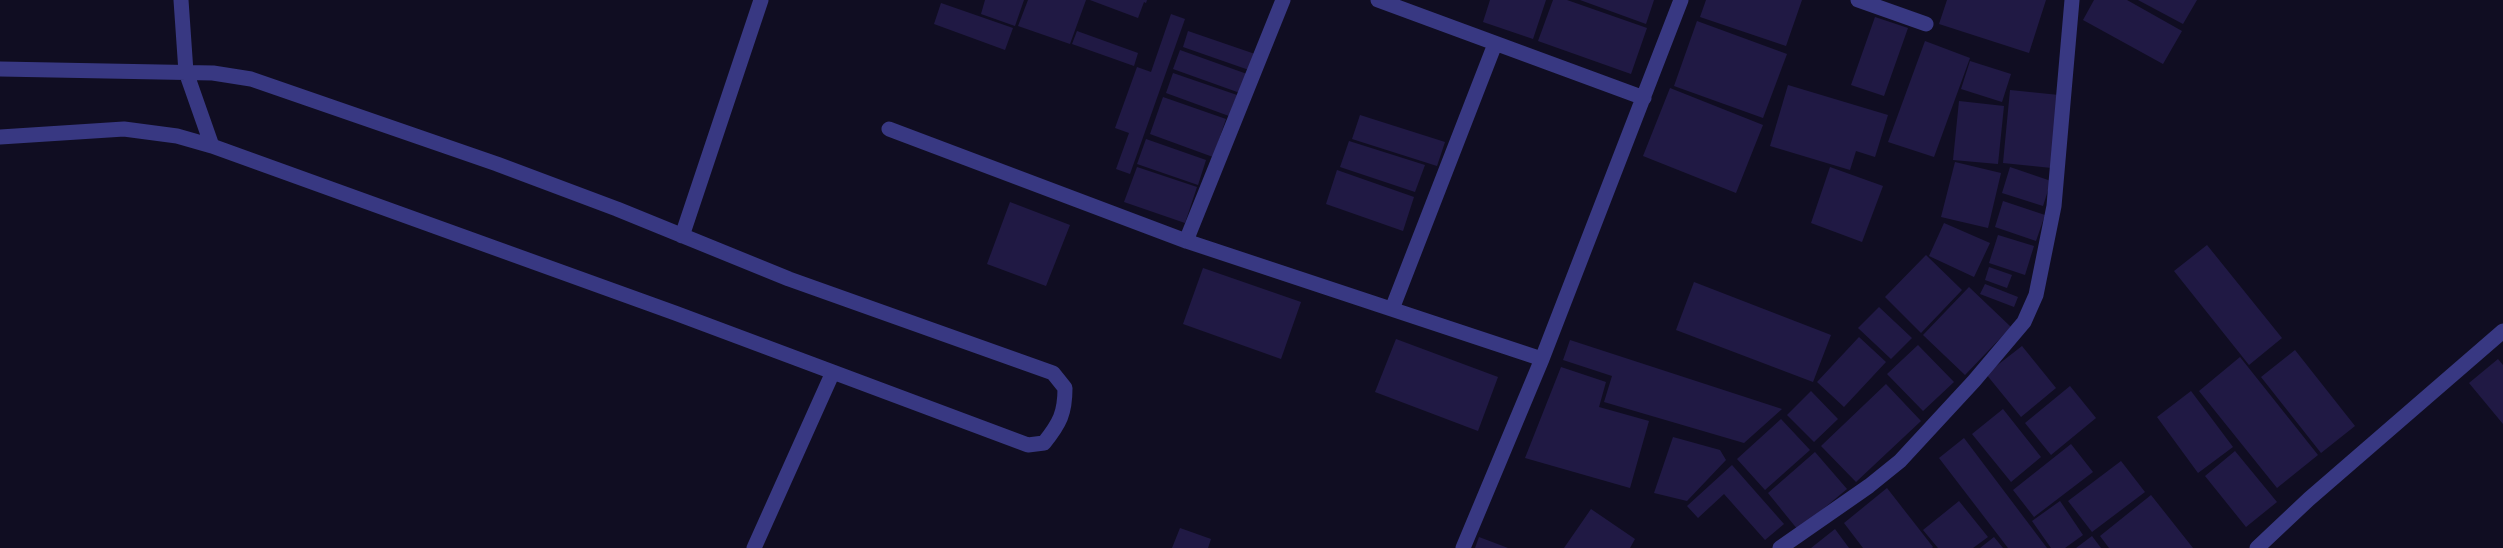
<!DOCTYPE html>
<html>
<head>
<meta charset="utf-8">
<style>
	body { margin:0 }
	canvas { display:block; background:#100d22 }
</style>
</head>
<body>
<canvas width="2503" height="548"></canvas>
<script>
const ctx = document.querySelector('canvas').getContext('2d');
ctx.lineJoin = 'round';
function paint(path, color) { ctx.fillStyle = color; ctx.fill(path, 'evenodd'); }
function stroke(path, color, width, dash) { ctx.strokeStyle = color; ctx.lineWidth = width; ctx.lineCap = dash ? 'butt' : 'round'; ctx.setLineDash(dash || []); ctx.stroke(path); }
const building = new Path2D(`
	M 985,0 L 1024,0 L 1015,26 L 981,14 Z
	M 1028,0 L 1086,0 L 1070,44 L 1018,26 Z
	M 1090,0 L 1147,0 L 1146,3 L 1144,2 L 1138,18 Z
	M 1490,0 L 1546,0 L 1533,39 L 1483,22 Z
	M 1553,0 L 1567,0 L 1647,28 L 1631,74 L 1538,41 Z
	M 1580,0 L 1654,0 L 1646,24 Z
	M 1706,0 L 1802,0 L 1786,46 L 1700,17 Z
	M 1947,0 L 2046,0 L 2029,53 L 1939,24 Z
	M 2094,0 L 2127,0 L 2182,31 L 2163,64 L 2083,20 Z
	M 2138,0 L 2197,0 L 2183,24 Z
	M 941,3 L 1013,28 L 1005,50 L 934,24 Z
	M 1171,14 L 1185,19 L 1130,174 L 1116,169 L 1129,133 L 1115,128 L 1137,67 L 1151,72 Z
	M 1875,17 L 1908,28 L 1884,96 L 1851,85 Z
	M 1697,21 L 1787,54 L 1763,118 L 1674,86 Z
	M 1077,31 L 1138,53 L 1134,66 L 1072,44 Z
	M 1188,31 L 1255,54 L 1249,70 L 1183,47 Z
	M 1925,41 L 1970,58 L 1934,157 L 1888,142 Z
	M 1180,50 L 1247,74 L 1240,93 L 1173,69 Z
	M 1970,61 L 2011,74 L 2002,102 L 1961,89 Z
	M 1173,73 L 1237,95 L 1229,116 L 1166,93 Z
	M 1788,85 L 1888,115 L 1875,157 L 1856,151 L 1850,170 L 1770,146 Z
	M 1670,88 L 1763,125 L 1736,193 L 1643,156 Z
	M 2010,90 L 2059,95 L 2052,168 L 2003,163 Z
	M 1163,97 L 1226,119 L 1213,157 L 1150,134 Z
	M 1959,101 L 2004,106 L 1998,164 L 1953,160 Z
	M 1360,115 L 1445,142 L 1437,166 L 1352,139 Z
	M 1146,139 L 1206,160 L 1198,185 L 1137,164 Z
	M 1349,141 L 1425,165 L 1415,192 L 1340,167 Z
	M 1955,162 L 2001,173 L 1988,228 L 1941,217 Z
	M 1137,167 L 1197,187 L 1185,223 L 1124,202 Z
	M 1830,167 L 1883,186 L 1862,242 L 1811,223 Z
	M 2010,167 L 2051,181 L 2043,206 L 2002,193 Z
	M 1337,170 L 1414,197 L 1403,231 L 1326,204 Z
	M 2003,201 L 2045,215 L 2036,241 L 1995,227 Z
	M 1010,202 L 1070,225 L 1046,286 L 987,264 Z
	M 1944,223 L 1990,243 L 1974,277 L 1929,256 Z
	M 1998,235 L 2034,246 L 2025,275 L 1989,263 Z
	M 2207,245 L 2282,338 L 2249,365 L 2174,271 Z
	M 1926,255 L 1962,290 L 1921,333 L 1885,297 Z
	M 1989,267 L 2012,275 L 2007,288 L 1985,280 Z
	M 1203,268 L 1301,302 L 1281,359 L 1183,324 Z
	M 1694,282 L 1831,335 L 1813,382 L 1676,330 Z
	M 1985,284 L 2018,297 L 2014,307 L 1980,294 Z
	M 1969,287 L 2011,327 L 1965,375 L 1923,335 Z
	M 1879,307 L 1912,338 L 1891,359 L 1858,328 Z
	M 1859,337 L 1886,362 L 1844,407 L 1817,382 Z
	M 1396,339 L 1498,377 L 1478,431 L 1375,392 Z
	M 1570,340 L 1782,409 L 1744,443 L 1604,402 L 1612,376 L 1563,360 Z
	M 1918,345 L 1954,382 L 1923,411 L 1887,374 Z
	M 2022,346 L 2056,388 L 2021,417 L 1986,374 Z
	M 2295,350 L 2355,426 L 2321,453 L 2261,377 Z
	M 2240,357 L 2318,455 L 2277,488 L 2199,391 Z
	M 2498,359 L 2503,365 L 2503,424 L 2469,383 Z
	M 1561,367 L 1606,382 L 1599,407 L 1649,421 L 1630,488 L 1525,458 Z
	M 1886,384 L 1921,421 L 1856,482 L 1821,446 Z
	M 2070,386 L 2096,418 L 2051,455 L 2025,423 Z
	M 1811,391 L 1838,419 L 1814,442 L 1787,415 Z
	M 2191,391 L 2233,447 L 2198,473 L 2157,417 Z
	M 2003,409 L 2041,457 L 2011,482 L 1972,434 Z
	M 1781,419 L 1810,450 L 1765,490 L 1737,459 Z
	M 1673,437 L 1720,450 L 1726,460 L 1687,501 L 1654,493 Z
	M 1964,438 L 2047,548 L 2008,548 L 1939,458 Z
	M 2071,444 L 2093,472 L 2034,517 L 2013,490 Z
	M 2235,451 L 2277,502 L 2246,527 L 2205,476 Z
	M 1815,452 L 1847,489 L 1798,530 L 1768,493 Z
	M 2121,461 L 2145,492 L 2092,532 L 2068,501 Z
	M 1732,465 L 1784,524 L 1765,540 L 1724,494 L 1698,518 L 1687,506 Z
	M 1887,488 L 1933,547 L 1932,548 L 1863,548 L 1844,523 Z
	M 2151,495 L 2193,548 L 2109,548 L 2100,536 Z
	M 1959,501 L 1988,537 L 1973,548 L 1938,548 L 1923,530 Z
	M 2060,501 L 2083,535 L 2065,548 L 2051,548 L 2032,521 Z
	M 1591,509 L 1635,539 L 1630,548 L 1564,548 Z
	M 1180,528 L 1211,539 L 1208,548 L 1172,548 Z
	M 1835,529 L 1849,548 L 1811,548 Z
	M 2092,536 L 2101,548 L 2076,548 Z
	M 1479,537 L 1508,548 L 1475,548 Z
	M 1994,537 L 2003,548 L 1980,548 Z`);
const minor = new Path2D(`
	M 181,0 L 186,72 L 212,146
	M 1378,0 L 1644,98
	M 1858,0 L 1926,24
	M 0,69 L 213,73 L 251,79 L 497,164 L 617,209 L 789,279 L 1053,373 L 1065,388 C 1065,413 1060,423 1044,443 L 1028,445 L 675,313 L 212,146 L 177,136 L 124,129 L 0,137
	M 889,129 L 1186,241 L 1542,359
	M 682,236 L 761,0
	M 1186,241 L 1283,0
	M 1392,309 L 1495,44
	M 754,548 L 833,372
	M 1463,548 L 1542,359 L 1681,0
	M 1780,548 L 1869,486 L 1900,461 L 1974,381 L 2024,322 L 2036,295 L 2054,206 L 2072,0
	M 2257,548 L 2309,499 L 2503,331`);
paint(building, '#201944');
stroke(minor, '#383882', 15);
</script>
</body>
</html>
